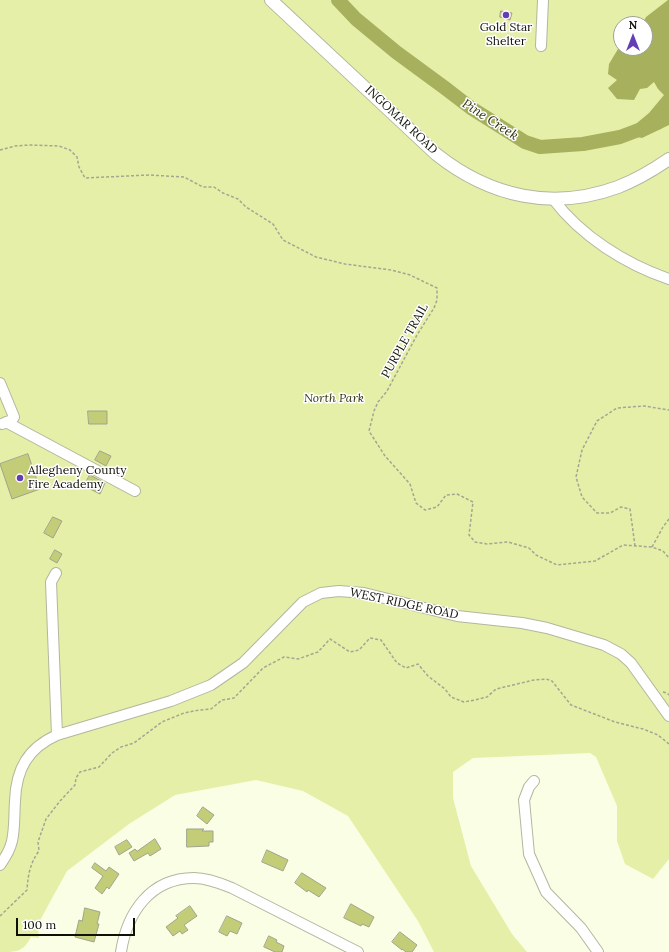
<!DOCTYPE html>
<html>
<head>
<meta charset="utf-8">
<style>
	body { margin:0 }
	#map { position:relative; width:669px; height:952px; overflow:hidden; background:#fafee5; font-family:Lora,serif }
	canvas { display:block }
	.north { position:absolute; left:613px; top:16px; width:40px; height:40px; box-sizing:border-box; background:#fff; border:1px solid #9f9f9c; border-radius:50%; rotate:0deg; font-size:11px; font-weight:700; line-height:16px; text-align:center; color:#0f1008 }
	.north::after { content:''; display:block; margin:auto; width:14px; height:18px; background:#653db5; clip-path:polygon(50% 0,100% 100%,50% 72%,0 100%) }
	.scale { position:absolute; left:16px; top:918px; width:119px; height:18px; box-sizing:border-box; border:2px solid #0f1008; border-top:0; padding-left:5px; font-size:12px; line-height:14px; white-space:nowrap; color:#0f1008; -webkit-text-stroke:3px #fff; paint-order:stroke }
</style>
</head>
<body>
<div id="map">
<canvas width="669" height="952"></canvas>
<div class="north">N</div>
<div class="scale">100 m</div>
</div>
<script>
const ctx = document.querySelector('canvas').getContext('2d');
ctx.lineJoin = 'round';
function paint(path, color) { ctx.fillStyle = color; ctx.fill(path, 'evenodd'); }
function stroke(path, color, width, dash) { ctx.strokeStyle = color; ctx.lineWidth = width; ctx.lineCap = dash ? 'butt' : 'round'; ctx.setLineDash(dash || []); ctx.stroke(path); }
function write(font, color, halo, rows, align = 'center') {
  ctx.font = font + ' Lora,serif'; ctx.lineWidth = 3; ctx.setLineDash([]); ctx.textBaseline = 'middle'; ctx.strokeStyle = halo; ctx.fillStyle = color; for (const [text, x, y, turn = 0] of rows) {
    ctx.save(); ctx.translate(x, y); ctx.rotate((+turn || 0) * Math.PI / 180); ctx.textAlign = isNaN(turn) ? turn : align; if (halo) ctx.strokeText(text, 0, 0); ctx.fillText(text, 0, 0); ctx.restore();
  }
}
const green = new Path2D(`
	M 0,0 L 669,0 L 669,859 L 653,879 L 625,864 L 617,841 L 617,806 L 596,757 L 590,753 L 473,758 L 453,772 L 453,798 L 471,866 L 512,934 L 527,952 L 434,952 L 418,921 L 348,816 L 303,791 L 256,780 L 175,795 L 129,824 L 67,871 L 38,924 L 39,938 L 31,937 C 23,952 17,952 0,952 ZM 621,24 L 645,24 L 645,48 L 621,48 Z`);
const water = new Path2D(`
	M 668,0 L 669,0 L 669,125 L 642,138 L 629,135 L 631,128 L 649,113 L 664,95 L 658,89 L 654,82 L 647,88 L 640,89 L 634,100 L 617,99 L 608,88 L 617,80 L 608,74 L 609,64 L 618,49 L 645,48 L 645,24 L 642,24 L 646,17 Z`);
const river = new Path2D(`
	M 338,0 L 356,19 L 396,52 L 445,88 L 471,108 L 525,142 L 540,147 L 583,144 L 620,137 L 657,123 L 669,112`);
const building = new Path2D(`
	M 501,11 L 512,13 L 510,20 L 500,17 Z
	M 88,411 L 107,411 L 107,424 L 89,424 Z
	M 100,451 L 111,456 L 106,466 L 95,460 Z
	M 28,454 L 40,489 L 12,499 L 0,464 Z
	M 90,475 L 105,483 L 100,494 L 84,486 Z
	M 53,517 L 62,521 L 53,538 L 44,533 Z
	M 55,550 L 62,554 L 57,563 L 50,559 Z
	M 203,807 L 214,815 L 207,824 L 197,816 Z
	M 187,829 L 204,829 L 202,831 L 213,831 L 213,842 L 209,842 L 209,846 L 187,847 Z
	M 155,839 L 161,849 L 150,856 L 148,853 L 134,861 L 129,853 L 135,849 L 137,851 Z
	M 127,840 L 132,847 L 119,855 L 115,847 Z
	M 267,850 L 288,860 L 283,871 L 262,862 Z
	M 95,863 L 106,871 L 109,867 L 119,874 L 109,889 L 107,887 L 102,894 L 95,888 L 103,876 L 92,868 Z
	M 302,873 L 326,888 L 319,897 L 308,890 L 307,892 L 295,883 Z
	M 351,904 L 374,917 L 369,927 L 362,924 L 361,926 L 344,918 Z
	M 190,906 L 197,916 L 184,925 L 188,930 L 182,934 L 180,931 L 173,936 L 166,927 L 178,918 L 176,916 Z
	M 85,908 L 100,912 L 97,924 L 99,924 L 94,942 L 75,937 L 79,920 L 82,921 Z
	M 227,916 L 242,923 L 237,934 L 230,931 L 227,936 L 219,932 Z
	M 400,932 L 417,945 L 412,952 L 406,952 L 402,949 L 402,950 L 392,942 Z
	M 269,936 L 277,940 L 276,942 L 284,946 L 282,952 L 275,952 L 264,947 Z`);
const path = new Path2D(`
	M 0,150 L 15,146 L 30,145 L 59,146 L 70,150 L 77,157 L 79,167 L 85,178 L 149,175 L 184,177 L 203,187 L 214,187 L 223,193 L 238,199 L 246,207 L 273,224 L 283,240 L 316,257 L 345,264 L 391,270 L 410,275 L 437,288 L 437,300 L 434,308 L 417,335 L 387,391 L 378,402 L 374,411 L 369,431 L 385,456 L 410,484 L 416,503 L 425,510 L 437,507 L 446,495 L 457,494 L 473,502 L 469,535 L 475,542 L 487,544 L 508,542 L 529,548 L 536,555 L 557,565 L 595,561 L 623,545 L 652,547 L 663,551 L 669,558
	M 635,546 L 630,509 L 621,507 L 610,513 L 597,513 L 582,497 L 576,477 L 582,450 L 597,421 L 617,408 L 644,406 L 669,410
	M 652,547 L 663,527 L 669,519
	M 663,692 L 667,693 L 669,695
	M 0,916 L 27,890 C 28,875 30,863 39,851 L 38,842 L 46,819 L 60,801 L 75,785 L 76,778 L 80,772 L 99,767 L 112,753 L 121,747 L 134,743 L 162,722 L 184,713 L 199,710 L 211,709 L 222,700 L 234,698 L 263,668 L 284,657 L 298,659 L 318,652 L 330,639 L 350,652 L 359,650 L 370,638 L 381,640 L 397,663 L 406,668 L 418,664 L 428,676 L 445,689 L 451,697 L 464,702 L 475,700 L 487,697 L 496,689 L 534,680 L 546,679 L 552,681 L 571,705 L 615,722 L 643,729 L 658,735 L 669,744`);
const minor = new Path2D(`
	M 541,46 L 543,0
	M 553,199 C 581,236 625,264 669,279
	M 0,383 L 14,417 L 12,420 L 2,424
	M 6,422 L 135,491
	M 56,573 L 51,582 L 57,735
	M 534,781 L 529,787 L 524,800 L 529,854 L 546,892 L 581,928 L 598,952
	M 0,865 C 5,858 10,850 12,841 C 15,828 14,814 15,801 C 16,769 28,748 57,735 L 171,701 L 211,685 L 243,663 L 303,602 L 321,593 L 339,591 L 364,593 L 457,616 L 522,623 L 547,628 L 604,645 L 621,654 L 631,663 L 669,716
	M 121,952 C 127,913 150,878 194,878 C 207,878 220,883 232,888 L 358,952`);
const major = new Path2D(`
	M 271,0 L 436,154 C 490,197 553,211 618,187 C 636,180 653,170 669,159`);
const markers = [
	[506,15,4,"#653db5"],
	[20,478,4,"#653db5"]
];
const poiNames = [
	["Gold Star",506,28],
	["Shelter",506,42],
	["Allegheny County",28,471,"left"],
	["Fire Academy",28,485,"left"]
];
const streetNames = [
	["INGOMAR ROAD",401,120,43],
	["PURPLE TRAIL",405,341,-61],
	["WEST RIDGE ROAD",404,604,12]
];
const parkNames = [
	["North Park",334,399]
];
const waterNames = [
	["Pine Creek",490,120,33]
];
paint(green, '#e6efa7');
paint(water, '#a7b05c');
stroke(river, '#a7b05c', 14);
paint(building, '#c3cc77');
stroke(building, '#a1a48d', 1);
stroke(minor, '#b3b69f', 12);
stroke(major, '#b3b69f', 14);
stroke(path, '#a3a693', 1.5, [3, 2]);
stroke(minor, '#fff', 10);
stroke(major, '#fff', 12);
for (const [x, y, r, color] of markers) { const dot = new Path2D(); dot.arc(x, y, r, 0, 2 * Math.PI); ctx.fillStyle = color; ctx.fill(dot); stroke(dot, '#fff', 1.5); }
write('12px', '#0f1008', '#fff', poiNames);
write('12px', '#0f1008', '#fff', streetNames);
write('italic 12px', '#31340f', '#fff', parkNames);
write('italic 13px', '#2f320d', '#fff', waterNames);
</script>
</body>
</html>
